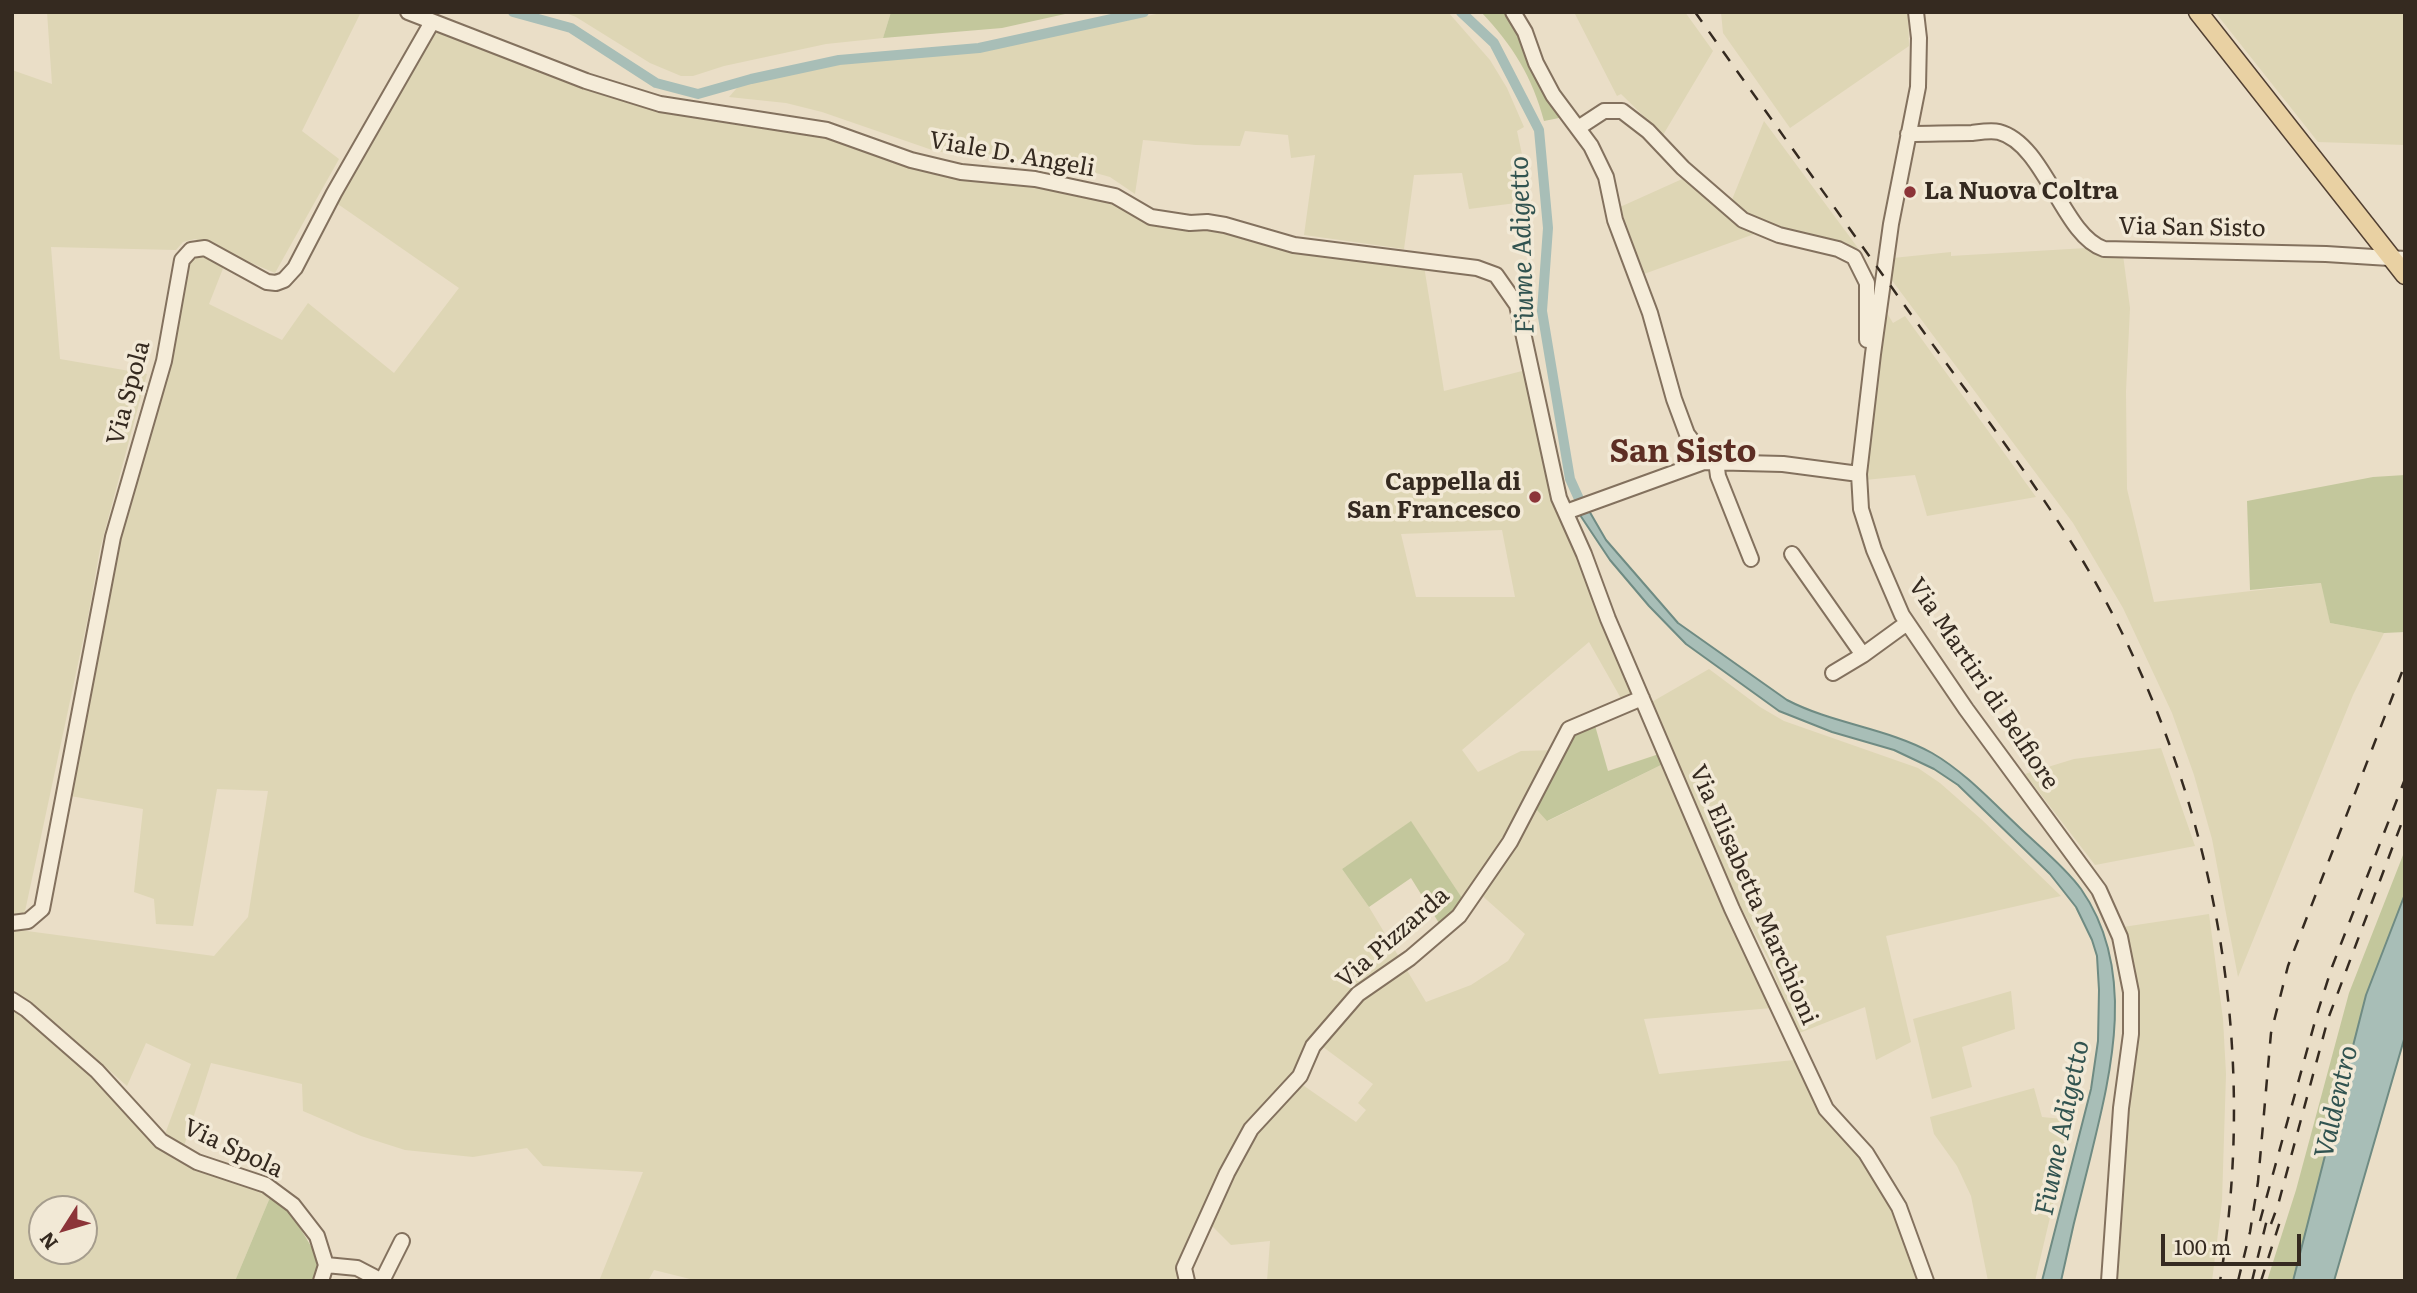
<!DOCTYPE html>
<html>
<head>
<meta charset="utf-8">
<style>
	body { margin:0 }
	#map { position:relative; width:2417px; height:1293px; overflow:hidden; background:#eadec7; font-family:Literata,serif }
	canvas { display:block }
	.frame { position:absolute; inset:0; border:14px solid #352a20; pointer-events:none }
	.north { position:absolute; left:28px; top:1195px; width:70px; height:70px; box-sizing:border-box; background:#f2e9d6; border:2px solid #a69d8d; border-radius:50%; rotate:233deg; font-size:19px; font-weight:700; line-height:28px; text-align:center; color:#352a20 }
	.north::after { content:''; display:block; margin:auto; width:24px; height:32px; background:#8c3438; clip-path:polygon(50% 0,100% 100%,50% 72%,0 100%) }
	.scale { position:absolute; left:2161px; top:1234px; width:140px; height:32px; box-sizing:border-box; border:4px solid #352a20; border-top:0; padding-left:9px; font-size:21px; line-height:24px; white-space:nowrap; color:#352a20; -webkit-text-stroke:5px #f2e9d6; paint-order:stroke }
</style>
</head>
<body>
<div id="map">
<canvas width="2417" height="1293"></canvas>
<div class="frame"></div>
<div class="north">N</div>
<div class="scale">100 m</div>
</div>
<script>
const ctx = document.querySelector('canvas').getContext('2d');
ctx.lineJoin = 'round';
function paint(path, color) { ctx.fillStyle = color; ctx.fill(path, 'evenodd'); }
function stroke(path, color, width, dash) { ctx.strokeStyle = color; ctx.lineWidth = width; ctx.lineCap = dash ? 'butt' : 'round'; ctx.setLineDash(dash || []); ctx.stroke(path); }
function write(font, color, halo, rows, align = 'center') {
  ctx.font = font + ' Literata,serif'; ctx.lineWidth = 7; ctx.setLineDash([]); ctx.textBaseline = 'middle'; ctx.strokeStyle = halo; ctx.fillStyle = color; for (const [text, x, y, turn = 0] of rows) {
    ctx.save(); ctx.translate(x, y); ctx.rotate((+turn || 0) * Math.PI / 180); ctx.textAlign = isNaN(turn) ? turn : align; if (halo) ctx.strokeText(text, 0, 0); ctx.fillText(text, 0, 0); ctx.restore();
  }
}
const farmland = new Path2D(`
	M 47,12 L 361,12 L 302,131 L 339,159 L 275,273 L 195,239 L 183,242 L 176,250 L 51,247 L 60,359 L 147,374 L 100,549 L 88,617 L 24,916 L 12,915 L 12,70 L 52,84 Z
	M 563,12 L 891,12 L 883,38 L 826,44 L 724,66 L 693,76 L 681,76 L 650,63 L 576,17 Z
	M 1166,12 L 1448,12 L 1490,60 L 1507,88 L 1524,127 L 1517,131 L 1532,201 L 1469,209 L 1462,173 L 1414,175 L 1404,249 L 1304,235 L 1315,155 L 1291,158 L 1288,135 L 1245,131 L 1240,146 L 1196,145 L 1143,140 L 1135,194 L 1110,177 L 1085,170 L 935,151 L 822,112 L 786,103 L 729,97 L 744,80 L 778,72 L 858,59 L 1018,43 Z
	M 1574,12 L 1685,12 L 1713,51 L 1663,135 L 1621,94 L 1617,96 Z
	M 1721,12 L 1908,12 L 1909,46 L 1790,128 L 1723,33 Z
	M 2215,12 L 2405,12 L 2405,145 L 2318,142 Z
	M 435,26 L 668,104 L 739,112 L 902,156 L 1081,184 L 1130,209 L 1266,244 L 1424,266 L 1444,391 L 1526,370 L 1547,466 L 1548,480 L 1635,699 L 1623,702 L 1589,642 L 1462,750 L 1478,772 L 1521,751 L 1557,750 L 1548,821 L 1663,764 L 1772,1008 L 1644,1019 L 1659,1074 L 1794,1060 L 1808,1087 L 1834,1123 L 1851,1141 L 1879,1185 L 1908,1248 L 1919,1281 L 1267,1281 L 1270,1241 L 1231,1245 L 1210,1224 L 1220,1210 L 1225,1193 L 1182,1281 L 698,1281 L 654,1270 L 648,1281 L 599,1281 L 643,1172 L 543,1166 L 527,1148 L 473,1157 L 405,1150 L 361,1136 L 303,1111 L 302,1084 L 211,1063 L 184,1146 L 165,1134 L 191,1064 L 146,1043 L 127,1086 L 62,1029 L 12,992 L 12,929 L 214,956 L 248,917 L 268,791 L 217,789 L 193,926 L 156,924 L 154,899 L 134,892 L 143,809 L 65,795 L 114,551 L 180,272 L 194,253 L 224,266 L 209,304 L 282,340 L 308,303 L 394,373 L 459,288 L 332,200 ZM 1502,530 L 1515,597 L 1416,597 L 1401,534 ZM 1411,822 L 1466,904 L 1478,892 L 1525,934 L 1508,961 L 1471,985 L 1426,1002 L 1369,907 L 1342,869 ZM 1319,1044 L 1373,1084 L 1358,1103 L 1366,1110 L 1356,1122 L 1297,1081 L 1248,1139 Z
	M 1764,121 L 1858,248 L 1757,233 L 1644,274 L 1620,207 L 1700,171 L 1721,195 L 1731,202 Z
	M 2087,248 L 2101,254 L 2123,255 L 2130,308 L 2126,391 L 2127,489 L 2154,602 L 2322,583 L 2330,623 L 2384,633 L 2353,695 L 2238,977 L 2212,839 L 2194,775 L 2172,713 L 2123,608 L 2073,523 L 1888,275 L 1893,258 L 1951,252 L 1951,256 Z
	M 1884,308 L 1893,323 L 1905,316 L 2036,497 L 1927,516 L 1915,475 L 1865,480 Z
	M 1709,669 L 1760,707 L 1784,721 L 1918,768 L 1940,783 L 1981,819 L 2061,896 L 1886,936 L 1911,1042 L 1876,1060 L 1865,1007 L 1797,1034 L 1769,961 L 1730,886 L 1718,853 L 1650,703 Z
	M 2161,748 L 2195,846 L 2095,865 L 2025,774 L 2074,759 Z
	M 2209,914 L 2223,1019 L 2226,1074 L 2222,1201 L 2212,1281 L 2112,1281 L 2118,1188 L 2140,1023 L 2135,966 L 2123,927 Z
	M 2011,991 L 2015,1029 L 1962,1047 L 1972,1087 L 1932,1099 L 1913,1019 Z
	M 12,1009 L 102,1081 L 155,1144 L 173,1156 L 248,1184 L 271,1195 L 235,1281 L 12,1281 ZM 42,1209 L 84,1209 L 84,1251 L 42,1251 Z
	M 2034,1088 L 2042,1117 L 2073,1120 L 2035,1281 L 1988,1281 L 1971,1196 L 1957,1166 L 1934,1134 L 1930,1117 Z`);
const green = new Path2D(`
	M 891,12 L 1074,12 L 1002,28 L 883,38 Z
	M 1481,12 L 1506,12 L 1538,78 L 1564,117 L 1544,121 C 1532,76 1513,46 1481,12 Z
	M 2405,475 L 2405,632 L 2384,633 L 2330,623 L 2321,583 L 2250,590 L 2247,501 L 2373,477 Z
	M 1594,722 L 1608,771 L 1659,754 L 1663,764 L 1547,821 L 1529,801 L 1572,733 Z
	M 1411,821 L 1466,904 L 1442,928 L 1411,878 L 1369,907 L 1342,869 Z
	M 2405,850 L 2405,894 L 2366,995 L 2293,1281 L 2267,1281 L 2296,1190 L 2349,993 Z
	M 271,1195 C 293,1212 306,1238 320,1262 L 314,1281 L 235,1281 Z`);
const water = new Path2D(`
	M 1588,509 L 1606,540 L 1678,623 L 1787,700 C 1833,724 1887,728 1932,753 C 1965,772 1993,803 2021,829 C 2041,848 2065,867 2081,889 C 2139,972 2110,1077 2088,1167 C 2078,1205 2069,1243 2061,1281 L 2042,1281 L 2091,1089 L 2098,1041 L 2099,990 L 2097,956 L 2092,940 L 2076,907 L 2050,874 L 1958,785 L 1934,769 L 1894,750 L 1832,732 L 1779,711 L 1686,644 L 1649,606 L 1610,560 L 1578,512 Z
	M 2405,894 L 2405,1036 L 2334,1281 L 2293,1281 L 2366,995 Z`);
const canal = new Path2D(`
	M 513,12 L 571,28 L 656,83 L 698,94 L 751,79 L 839,60 L 979,48 L 1144,12
	M 1461,12 L 1494,43 L 1539,130 L 1548,228 L 1542,311 L 1570,479 L 1584,510`);
const minor = new Path2D(`
	M 408,12 L 586,81 L 660,104 L 827,130 L 911,160 L 961,172 L 1035,179 L 1115,196 L 1151,217 L 1190,223 L 1207,222 L 1225,225 L 1294,245 L 1477,268 L 1496,275 L 1517,305 L 1559,498 L 1584,554 L 1608,619 L 1732,909 L 1826,1109 L 1866,1153 L 1899,1207 L 1926,1281
	M 1513,12 L 1525,32 L 1536,63 L 1553,95 L 1591,146 L 1606,177 L 1615,220 L 1650,313 L 1674,399 L 1687,434 L 1699,450 L 1704,462
	M 1916,12 L 1919,38 L 1918,87 L 1891,224 L 1873,354 L 1859,474 L 1861,509 L 1874,550 L 1902,615 L 1966,709 L 2099,890 L 2120,937 L 2131,992 L 2131,1034 L 2121,1108 L 2109,1281
	M 1578,128 L 1604,111 L 1622,111 L 1648,131 L 1683,168 L 1743,220 L 1779,235 L 1838,249 L 1854,257 L 1867,283 L 1867,340
	M 1908,134 C 1929,134 1950,133 1972,133 C 1980,132 1991,130 1999,132 C 2045,144 2063,236 2104,249 L 2326,254 L 2405,259
	M 1716,461 L 1718,476 L 1751,559
	M 1566,512 L 1704,462 L 1783,464 L 1859,474
	M 1792,554 L 1863,655
	M 1833,673 L 1863,655 L 1907,623
	M 12,923 L 28,921 L 42,909 L 113,537 L 164,361 L 182,260 L 191,250 L 205,248 L 267,282 L 276,283 L 284,280 L 295,268 L 334,193 L 432,22
	M 12,1000 L 26,1009 L 97,1071 L 161,1141 L 197,1162 L 266,1185 L 293,1205 L 317,1236 L 326,1265
	M 326,1265 L 357,1268 L 382,1281
	M 321,1281 L 326,1265
	M 382,1281 L 402,1241
	M 1187,1281 L 1184,1268 L 1227,1173 L 1251,1129 L 1300,1076 L 1313,1046 L 1358,994 L 1410,958 L 1459,916 L 1510,842 L 1569,729 L 1642,698`);
const major = new Path2D(`
	M 2198,12 L 2405,275`);
const rail = new Path2D(`
	M 1695,12 C 1771,119 1847,225 1923,331 C 1981,412 2043,492 2093,578 C 2213,790 2260,1041 2220,1281
	M 2260,1221 L 2317,1014 L 2332,967 L 2405,779
	M 2271,1224 L 2278,1205 L 2328,1019 L 2405,814
	M 2238,1281 L 2250,1232 L 2258,1182 L 2271,1033 L 2288,966 L 2402,672
	M 2252,1281 L 2269,1211
	M 2261,1281 L 2282,1215`);
const markers = [
	[1910,192,7,"#8c3438"],
	[1535,497,7,"#8c3438"]
];
const streetNames = [
	["Viale D. Angeli",1012,155,10],
	["Via San Sisto",2192,228,1],
	["Via Spola",129,393,-75],
	["Via Martiri di Belfiore",1983,684,56],
	["Via Elisabetta Marchioni",1753,895,66],
	["Via Pizzarda",1393,938,-41],
	["Via Spola",233,1149,25]
];
const poiNames = [
	["La Nuova Coltra",1924,192],
	["Cappella di",1521,483,"right"],
	["San Francesco",1521,511,"right"]
];
const waterNames = [
	["Fiume Adigetto",1523,245,-92],
	["Valdentro",2337,1102,-77],
	["Fiume Adigetto",2063,1128,-78]
];
const districtNames = [
	["San Sisto",1683,453]
];
paint(farmland, '#ded6b5');
paint(green, '#c3c79c');
paint(water, '#a8beb7');
stroke(water, '#6f8b83', 2);
stroke(canal, '#a8beb7', 10);
stroke(minor, '#83715e', 18);
stroke(major, '#524032', 21);
stroke(minor, '#f5ecd9', 14);
stroke(major, '#e9d1a3', 18);
stroke(rail, '#352a20', 2.5, [12, 12]);
for (const [x, y, r, color] of markers) { const dot = new Path2D(); dot.arc(x, y, r, 0, 2 * Math.PI); ctx.fillStyle = color; ctx.fill(dot); stroke(dot, '#f2e9d6', 2.5); }
write('24px', '#352a20', '#f2e9d6', streetNames);
write('bold 24px', '#352a20', '#f2e9d6', poiNames, 'left');
write('italic 26px', '#315350', '#f2e9d6', waterNames);
write('bold 32px', '#5d2e24', '#f2e9d6', districtNames);
</script>
</body>
</html>
